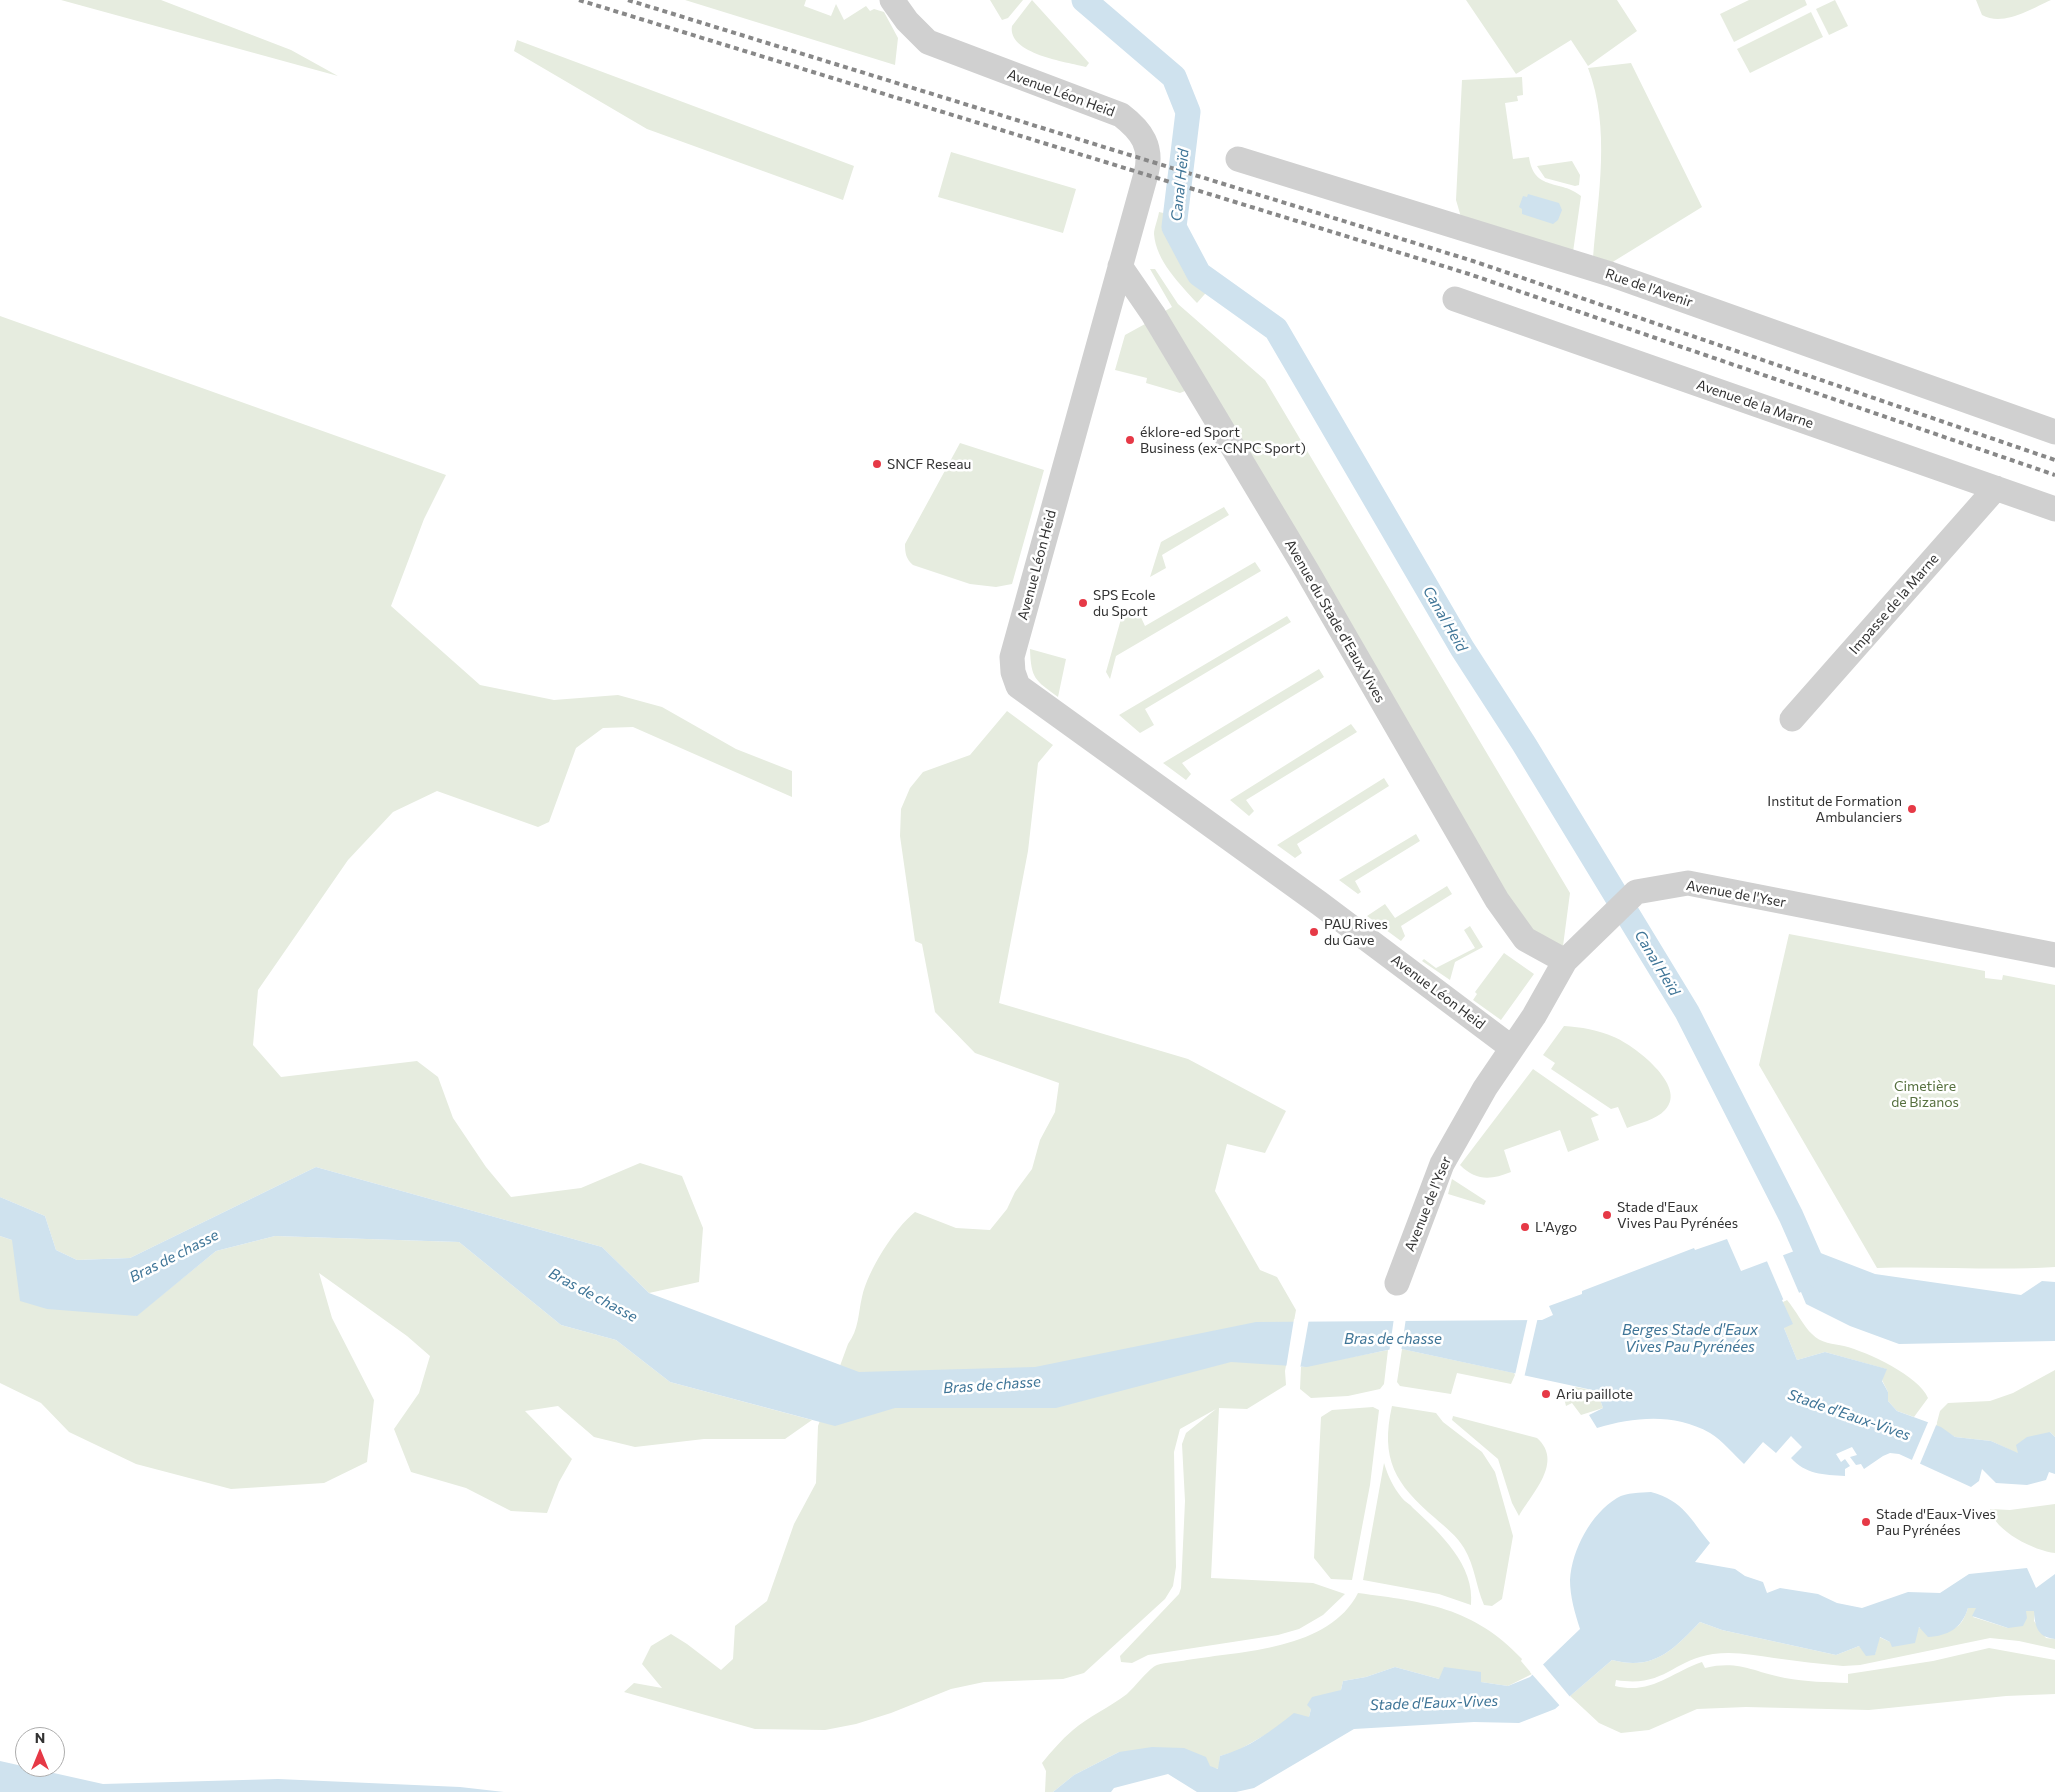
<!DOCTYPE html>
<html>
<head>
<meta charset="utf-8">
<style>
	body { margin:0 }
	#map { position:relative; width:2055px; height:1792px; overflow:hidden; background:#fff; font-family:Commissioner,sans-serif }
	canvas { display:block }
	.north { position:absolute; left:15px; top:1727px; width:50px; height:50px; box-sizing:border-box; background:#fff; border:1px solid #adadad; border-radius:50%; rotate:0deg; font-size:14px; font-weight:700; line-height:20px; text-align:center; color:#333 }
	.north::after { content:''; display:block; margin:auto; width:18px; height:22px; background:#e63946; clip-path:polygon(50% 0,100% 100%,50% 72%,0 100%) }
</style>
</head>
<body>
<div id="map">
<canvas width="2055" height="1792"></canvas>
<div class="north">N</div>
</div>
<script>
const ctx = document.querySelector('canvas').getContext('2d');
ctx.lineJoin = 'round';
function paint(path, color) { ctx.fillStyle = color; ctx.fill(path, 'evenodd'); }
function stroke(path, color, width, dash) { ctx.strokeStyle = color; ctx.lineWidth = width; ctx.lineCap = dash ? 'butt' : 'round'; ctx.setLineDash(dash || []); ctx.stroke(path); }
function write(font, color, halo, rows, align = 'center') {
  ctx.font = font + ' Commissioner,sans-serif'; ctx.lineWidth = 5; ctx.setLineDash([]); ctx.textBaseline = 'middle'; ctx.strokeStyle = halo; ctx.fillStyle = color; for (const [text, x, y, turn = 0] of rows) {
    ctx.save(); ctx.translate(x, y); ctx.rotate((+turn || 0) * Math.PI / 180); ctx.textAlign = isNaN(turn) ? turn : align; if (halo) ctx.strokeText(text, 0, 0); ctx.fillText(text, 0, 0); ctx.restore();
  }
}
const green = new Path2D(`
	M 61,0 L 161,0 L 291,50 L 338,76 Z
	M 685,0 L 806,0 L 804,6 L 831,16 L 836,4 L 844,20 L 866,6 L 870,11 L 874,9 L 884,12 L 898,38 L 895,65 Z
	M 990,0 L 1023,0 L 1008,18 L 1002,20 Z
	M 1032,0 L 1089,63 L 1086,67 C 1067,62 1007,54 1012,26 Z
	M 1466,0 L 1617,0 L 1637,31 L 1588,66 L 1571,40 L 1516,74 Z
	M 1749,0 L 1805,0 L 1807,5 L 1734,42 L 1720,14 Z
	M 1835,0 L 1848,26 L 1829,35 L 1816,9 Z
	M 1976,0 L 2051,0 C 2031,9 2003,27 1982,15 Z
	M 1811,12 L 1823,37 L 1750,73 L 1737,49 Z
	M 517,40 L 854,166 L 843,200 L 647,129 L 514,51 Z
	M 1631,63 L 1702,207 L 1611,263 L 1593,258 C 1598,196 1611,128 1588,68 Z
	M 1522,77 L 1523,95 L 1517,96 L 1518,101 L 1505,103 L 1513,159 L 1529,157 C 1534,192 1561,179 1581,196 L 1573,252 L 1461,217 L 1456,200 L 1462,80 Z
	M 951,152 L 1076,189 L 1063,233 L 938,197 Z
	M 1572,161 L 1580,175 L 1579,185 L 1575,186 L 1545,178 L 1537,166 Z
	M 1159,212 L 1172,215 L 1171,227 L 1198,277 L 1211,287 L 1197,303 C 1180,284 1156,261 1154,234 C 1154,228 1158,219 1159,212 Z
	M 1150,269 L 1155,269 L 1178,304 L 1265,380 L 1570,893 L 1563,946 L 1544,940 L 1525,924 L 1165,311 L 1172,307 Z
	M 0,316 L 446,475 L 424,519 L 391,606 L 480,685 L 554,700 L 618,695 L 662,707 L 736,749 L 792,771 L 792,797 L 633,727 L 603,728 L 576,748 L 549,822 L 538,827 L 437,791 L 393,812 L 348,860 L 258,990 L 253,1045 L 281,1077 L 417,1061 L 438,1077 L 453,1118 L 486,1167 L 511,1197 L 581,1188 L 640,1163 L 682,1176 L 703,1228 L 699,1282 L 649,1293 L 602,1247 L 316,1167 L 130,1258 L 77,1260 L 56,1250 L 45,1216 L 0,1197 Z
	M 1145,324 L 1185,391 L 1180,393 L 1146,383 L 1147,378 L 1115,370 L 1125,335 Z
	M 960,443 L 1044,470 L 1012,584 L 996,587 L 970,584 L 913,565 C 906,559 905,553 905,544 Z
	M 1224,507 L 1229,515 L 1162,555 L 1166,568 L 1150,577 L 1161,542 Z
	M 1255,562 L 1261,571 L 1116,656 L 1110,679 L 1106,672 L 1121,619 L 1138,611 L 1145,626 Z
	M 1287,616 L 1291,622 L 1145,709 L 1154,725 L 1140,733 L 1119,715 Z
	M 1030,649 L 1066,659 L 1058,697 C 1035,680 1031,679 1030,649 Z
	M 1319,669 L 1324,677 L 1182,763 L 1191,774 L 1186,780 L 1163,763 Z
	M 1007,711 L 1053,745 L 1038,763 L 1028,851 L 999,1003 L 1188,1059 L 1286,1111 L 1265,1153 L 1227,1144 L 1215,1191 L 1260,1270 L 1277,1277 L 1296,1310 L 1285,1371 L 1286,1385 L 1247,1409 L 1219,1408 L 1211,1578 L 1313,1583 L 1345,1594 L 1323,1615 L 1299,1629 L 1278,1635 L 1148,1655 L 1132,1663 L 1121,1662 L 1120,1656 L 1179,1594 L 1181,1588 L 1185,1501 L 1182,1444 L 1186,1433 L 1216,1409 L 1180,1429 L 1174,1452 L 1176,1567 L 1173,1586 L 1165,1599 L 1084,1673 L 1063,1679 L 984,1682 L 951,1689 L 891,1713 L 856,1724 L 825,1730 L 755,1729 L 624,1692 L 634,1683 L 662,1688 L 642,1664 L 651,1646 L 671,1634 L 687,1644 L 721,1670 L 733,1659 L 735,1626 L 767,1601 L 794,1524 L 816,1483 L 818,1426 L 848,1344 C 859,1329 858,1314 862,1297 C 868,1270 894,1229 915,1212 L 956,1228 L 990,1230 L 1007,1209 L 1015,1192 L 1032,1169 L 1040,1140 L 1055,1112 L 1059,1083 L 975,1053 L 935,1012 L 922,944 L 915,941 L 900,836 L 901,809 L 910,788 L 923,772 L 970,755 Z
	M 1351,724 L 1357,732 L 1246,800 L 1254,811 L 1249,816 L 1230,800 Z
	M 1384,778 L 1389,786 L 1297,844 L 1302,853 L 1295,858 L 1277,845 Z
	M 1416,834 L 1420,841 L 1355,881 L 1361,892 L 1358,894 L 1339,880 Z
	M 1447,886 L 1452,894 L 1401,926 L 1405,936 L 1401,941 L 1367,916 L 1385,904 L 1395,918 Z
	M 1470,926 L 1483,947 L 1455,962 L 1450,980 L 1422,961 L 1424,959 L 1436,968 L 1475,948 L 1464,930 Z
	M 1789,934 L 1985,971 L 1985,978 L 2002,980 L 2003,975 L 2055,985 L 2055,1267 C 1996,1271 1936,1266 1877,1268 L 1759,1065 Z
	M 1504,953 L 1534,974 L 1501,1020 L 1473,1000 L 1477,994 L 1475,992 Z
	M 1564,1026 C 1581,1027 1598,1030 1614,1037 C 1632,1044 1689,1086 1665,1110 C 1656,1120 1639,1123 1627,1128 L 1618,1107 L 1611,1109 L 1551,1069 L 1555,1063 L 1543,1055 Z
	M 1533,1069 L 1599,1115 L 1591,1118 L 1599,1140 L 1568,1152 L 1560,1130 L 1504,1150 L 1511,1172 C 1491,1180 1476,1181 1460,1165 Z
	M 1452,1179 L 1486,1201 L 1484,1205 L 1448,1194 Z
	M 0,1236 L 12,1240 L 136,1316 L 216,1251 L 275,1236 L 459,1242 L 561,1325 L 616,1340 L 670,1382 L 812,1420 L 785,1439 L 704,1439 L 635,1447 L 594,1437 L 558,1406 L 525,1411 L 572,1459 L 559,1482 L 547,1513 L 511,1511 L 466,1488 L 411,1472 L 394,1429 L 419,1393 L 430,1356 L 407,1336 L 319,1273 L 332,1318 L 374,1400 L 367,1462 L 324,1483 L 231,1489 L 136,1464 L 69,1432 L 41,1403 L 0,1383 Z
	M 1787,1300 C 1795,1309 1804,1327 1812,1334 C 1820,1343 1834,1344 1844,1346 C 1868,1352 1919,1376 1928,1398 L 1914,1417 L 1897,1411 L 1888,1401 L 1888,1392 L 1882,1380 L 1886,1369 L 1825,1352 L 1797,1360 L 1784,1328 L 1783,1302 Z
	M 1402,1349 L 1514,1373 L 1515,1375 L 1511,1384 L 1457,1373 L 1451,1394 L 1400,1386 L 1397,1382 Z
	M 1388,1350 L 1384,1384 L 1380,1389 L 1348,1396 L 1311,1398 L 1300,1389 L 1301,1367 Z
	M 2055,1370 L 2055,1437 L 2050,1432 L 2019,1454 L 1991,1441 L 1955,1437 L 1936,1426 L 1940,1411 L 1948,1403 L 1990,1401 L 2013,1393 Z
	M 1575,1387 L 1597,1391 L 1603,1408 L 1581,1415 L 1572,1403 L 1566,1406 L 1564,1398 L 1573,1399 Z
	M 1392,1406 L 1436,1413 L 1443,1422 L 1482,1452 L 1495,1472 L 1513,1536 L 1502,1599 L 1492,1606 L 1484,1605 C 1476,1587 1475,1566 1464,1548 C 1457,1536 1445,1527 1435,1518 C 1395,1484 1380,1459 1392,1406 Z
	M 1373,1407 L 1379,1410 L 1370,1485 L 1352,1580 L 1331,1579 L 1314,1558 L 1321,1417 L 1332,1410 Z
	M 1453,1416 L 1537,1438 C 1564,1462 1532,1493 1519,1516 L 1512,1503 L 1498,1459 L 1452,1420 Z
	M 1384,1463 C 1388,1476 1393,1487 1402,1498 C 1405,1502 1410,1504 1413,1508 C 1440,1533 1475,1565 1471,1605 L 1439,1594 L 1363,1580 Z
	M 2055,1504 L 2055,1553 C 2035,1551 1994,1531 1990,1509 L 2010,1510 Z
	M 1358,1593 C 1425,1602 1473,1607 1522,1659 L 1521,1661 L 1532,1674 L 1508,1686 L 1481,1682 L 1481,1672 L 1439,1679 L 1395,1667 L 1366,1677 L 1343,1681 L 1341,1690 L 1311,1709 L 1309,1717 L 1265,1735 L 1237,1751 L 1220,1756 L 1219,1769 L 1119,1752 L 1074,1775 L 1053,1792 L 1045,1792 L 1046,1771 L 1042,1763 C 1051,1752 1061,1740 1073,1730 C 1088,1717 1110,1707 1127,1694 C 1135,1687 1149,1668 1157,1665 C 1166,1662 1178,1662 1187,1660 C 1242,1651 1329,1650 1358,1593 Z
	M 1968,1608 L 1977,1608 L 1973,1617 L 2008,1628 L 2026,1611 L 2035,1611 L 2034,1621 L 2046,1638 L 2055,1639 L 2055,1649 L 2019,1641 L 1990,1638 L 1860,1665 L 1843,1666 C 1820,1664 1797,1661 1774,1658 C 1754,1655 1734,1651 1713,1654 C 1672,1660 1665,1688 1616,1680 L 1615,1686 C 1651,1695 1670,1673 1702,1662 L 1705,1668 C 1739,1660 1753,1672 1785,1678 C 1806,1682 1826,1682 1848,1683 L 1848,1674 L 1933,1661 L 1989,1648 L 2055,1660 L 2055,1694 L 2006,1696 L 1869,1710 L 1746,1707 L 1697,1709 L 1649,1730 L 1621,1733 L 1599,1723 L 1570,1696 L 1612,1660 C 1654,1671 1673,1650 1700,1622 L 1722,1630 L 1836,1655 L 1859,1646 L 1875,1654 L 1879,1637 L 1890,1642 C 1899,1638 1908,1631 1918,1628 C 1941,1620 1956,1645 1968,1608 Z`);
const water = new Path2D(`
	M 1528,194 L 1559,203 L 1562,210 L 1558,220 L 1553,224 L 1522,214 L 1522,209 L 1519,207 L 1523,196 L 1527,197 Z
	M 316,1167 L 602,1247 L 649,1293 L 859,1372 L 1035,1367 L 1256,1322 L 1542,1320 L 1553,1315 L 1549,1306 L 1582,1294 L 1582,1291 L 1694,1248 L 1695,1250 L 1727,1239 L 1741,1271 L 1805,1247 L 1875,1274 L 2021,1295 L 2042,1281 L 2055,1282 L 2055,1341 L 1899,1344 L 1850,1326 L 1806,1304 L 1801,1292 L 1782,1300 L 1793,1324 L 1784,1328 L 1797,1360 L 1825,1352 L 1887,1369 L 1882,1381 L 1888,1392 L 1888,1401 L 1897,1411 L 1941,1427 L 1955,1437 L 1991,1441 L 2018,1453 L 2016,1445 L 2027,1437 L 2050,1432 L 2055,1437 L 2055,1474 L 2049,1472 L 2046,1480 L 2027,1485 L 1996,1483 L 1982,1469 L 1979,1481 L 1971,1487 L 1899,1454 L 1890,1453 L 1883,1456 L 1864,1469 L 1861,1464 L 1856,1465 L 1850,1457 L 1857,1455 L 1852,1447 L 1836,1454 L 1841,1462 L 1845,1459 L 1850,1466 L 1845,1469 L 1845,1476 C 1824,1475 1805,1474 1791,1458 L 1802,1447 L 1791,1436 L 1776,1453 L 1763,1442 L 1744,1464 C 1734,1455 1722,1440 1710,1433 C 1674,1413 1635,1417 1597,1428 L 1589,1415 L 1603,1408 L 1597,1391 L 1397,1348 L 1307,1367 L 1231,1362 L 1056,1408 L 895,1408 L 835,1426 L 670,1382 L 616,1340 L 561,1325 L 459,1242 L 275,1236 L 216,1251 L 137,1316 L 47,1309 L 20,1301 L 12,1240 L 0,1236 L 0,1197 L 45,1216 L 56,1250 L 77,1260 L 130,1258 Z
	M 1651,1492 C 1684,1501 1690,1519 1710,1543 L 1695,1562 L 1735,1569 L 1745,1576 L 1763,1582 L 1767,1593 L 1780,1588 L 1818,1594 L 1837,1603 L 1862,1608 L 1908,1592 L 1940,1593 L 1969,1574 L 2027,1568 L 2036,1588 L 2055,1574 L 2055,1639 C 2037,1637 2035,1626 2034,1611 L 2026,1611 L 2027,1618 L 2023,1626 L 2008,1628 L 1972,1616 L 1976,1608 L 1968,1608 C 1962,1628 1948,1636 1928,1637 L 1919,1627 L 1915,1643 L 1892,1647 L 1890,1642 L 1880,1637 L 1875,1655 L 1866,1656 L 1859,1646 L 1836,1655 L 1722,1630 L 1700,1622 C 1673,1650 1654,1671 1612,1660 L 1555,1709 L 1519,1723 L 1474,1722 L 1354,1729 L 1254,1788 L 1236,1792 L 1197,1792 L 1168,1774 L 1114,1788 L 1111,1792 L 1053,1792 L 1074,1775 L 1119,1752 L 1152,1747 L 1184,1748 L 1206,1757 L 1210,1766 L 1218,1769 L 1220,1756 C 1249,1748 1271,1731 1294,1713 L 1309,1717 L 1311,1709 L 1307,1705 L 1312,1697 L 1341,1690 L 1343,1681 L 1366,1677 L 1395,1667 L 1439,1679 L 1444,1667 L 1481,1672 L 1481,1682 L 1508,1686 L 1530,1677 L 1580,1629 C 1575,1613 1570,1597 1570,1580 C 1572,1549 1591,1514 1617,1498 C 1627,1492 1640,1493 1651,1492 Z
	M 0,1761 L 103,1784 L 278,1779 L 460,1787 L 504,1792 L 0,1792 Z`);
const pier = new Path2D(`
	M 1782,1253 L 1800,1295 L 1784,1301 L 1766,1259 Z
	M 1528,1317 L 1538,1317 L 1524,1378 L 1515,1375 Z
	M 1394,1318 L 1406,1318 L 1401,1352 L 1389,1353 Z
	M 1294,1319 L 1309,1319 L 1300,1369 L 1286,1368 Z
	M 1929,1420 L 1937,1423 L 1919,1466 L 1911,1462 Z
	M 1541,1662 L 1571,1698 L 1561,1707 L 1530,1672 Z`);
const canal = new Path2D(`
	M 1084,0 L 1174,77 L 1188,112 L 1174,227 L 1199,274 L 1276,329 L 1462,648 L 1524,744 L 1687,1012 L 1791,1216 L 1817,1275`);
const minor = new Path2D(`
	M 892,0 L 907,21 L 928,42 L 1121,115 C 1142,131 1153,147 1146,174 L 1012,657 L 1013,672 L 1018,686 L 1319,903 L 1512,1048
	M 1238,159 L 1610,274 L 2055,432
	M 1120,266 L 1153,314 L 1307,571 L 1497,900 L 1525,939 L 1565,961
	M 1455,299 L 2055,509
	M 1792,719 L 1996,488
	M 1397,1283 L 1442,1164 L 1485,1088 L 1534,1016 L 1565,961 L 1636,892 L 1688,883 L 2055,955`);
const rail = new Path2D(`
	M 579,0 L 1469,274 L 2055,475
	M 628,0 L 1473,261 L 2055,460`);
const markers = [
	[1130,440,5,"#e63946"],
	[877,464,5,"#e63946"],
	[1083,603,5,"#e63946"],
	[1912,809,5,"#e63946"],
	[1314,932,5,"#e63946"],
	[1607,1215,5,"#e63946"],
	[1525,1227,5,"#e63946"],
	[1546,1394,5,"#e63946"],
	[1866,1522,5,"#e63946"]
];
const streetNames = [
	["Avenue Léon Heid",1061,93,20],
	["Rue de l'Avenir",1649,288,19],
	["Avenue de la Marne",1755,404,19],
	["Avenue Léon Heid",1037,565,-75],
	["Impasse de la Marne",1894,604,-49],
	["Avenue du Stade d'Eaux Vives",1335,621,60],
	["Avenue de l'Yser",1736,894,10],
	["Avenue Léon Heid",1438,992,37],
	["Avenue de l'Yser",1428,1204,-68]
];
const poiNames = [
	["éklore-ed Sport",1140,432],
	["Business (ex-CNPC Sport)",1140,448],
	["SNCF Reseau",887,464],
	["SPS Ecole",1093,595],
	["du Sport",1093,611],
	["Institut de Formation",1902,801,"right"],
	["Ambulanciers",1902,817,"right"],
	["PAU Rives",1324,924],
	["du Gave",1324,940],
	["Stade d'Eaux",1617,1207],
	["Vives Pau Pyrénées",1617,1223],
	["L'Aygo",1535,1227],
	["Ariu paillote",1556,1394],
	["Stade d'Eaux-Vives",1876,1514],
	["Pau Pyrénées",1876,1530]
];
const parkNames = [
	["Cimetière",1925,1086],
	["de Bizanos",1925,1102]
];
const waterNames = [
	["Canal Heïd",1180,185,-84],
	["Canal Heïd",1445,619,60],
	["Canal Heïd",1657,963,59],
	["Bras de chasse",174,1256,-27],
	["Bras de chasse",593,1295,28],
	["Berges Stade d'Eaux",1690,1330],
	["Vives Pau Pyrénées",1690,1347],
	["Bras de chasse",1393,1339],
	["Bras de chasse",992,1385,-4],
	["Stade d'Eaux-Vives",1849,1415,19],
	["Stade d'Eaux-Vives",1434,1703,-2]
];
paint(green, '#e6ecdf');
paint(water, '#cfe2ee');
paint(pier, '#fff');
stroke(canal, '#cfe2ee', 25);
stroke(minor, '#d0d0d0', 25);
stroke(rail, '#888', 4, [5, 4]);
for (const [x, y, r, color] of markers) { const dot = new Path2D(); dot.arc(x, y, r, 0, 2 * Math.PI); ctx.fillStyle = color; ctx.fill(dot); stroke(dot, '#fff', 2); }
write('14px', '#333', '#fff', streetNames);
write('14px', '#333', '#fff', poiNames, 'left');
write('14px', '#56703f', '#fff', parkNames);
write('italic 15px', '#3f7597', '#fff', waterNames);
</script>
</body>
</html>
